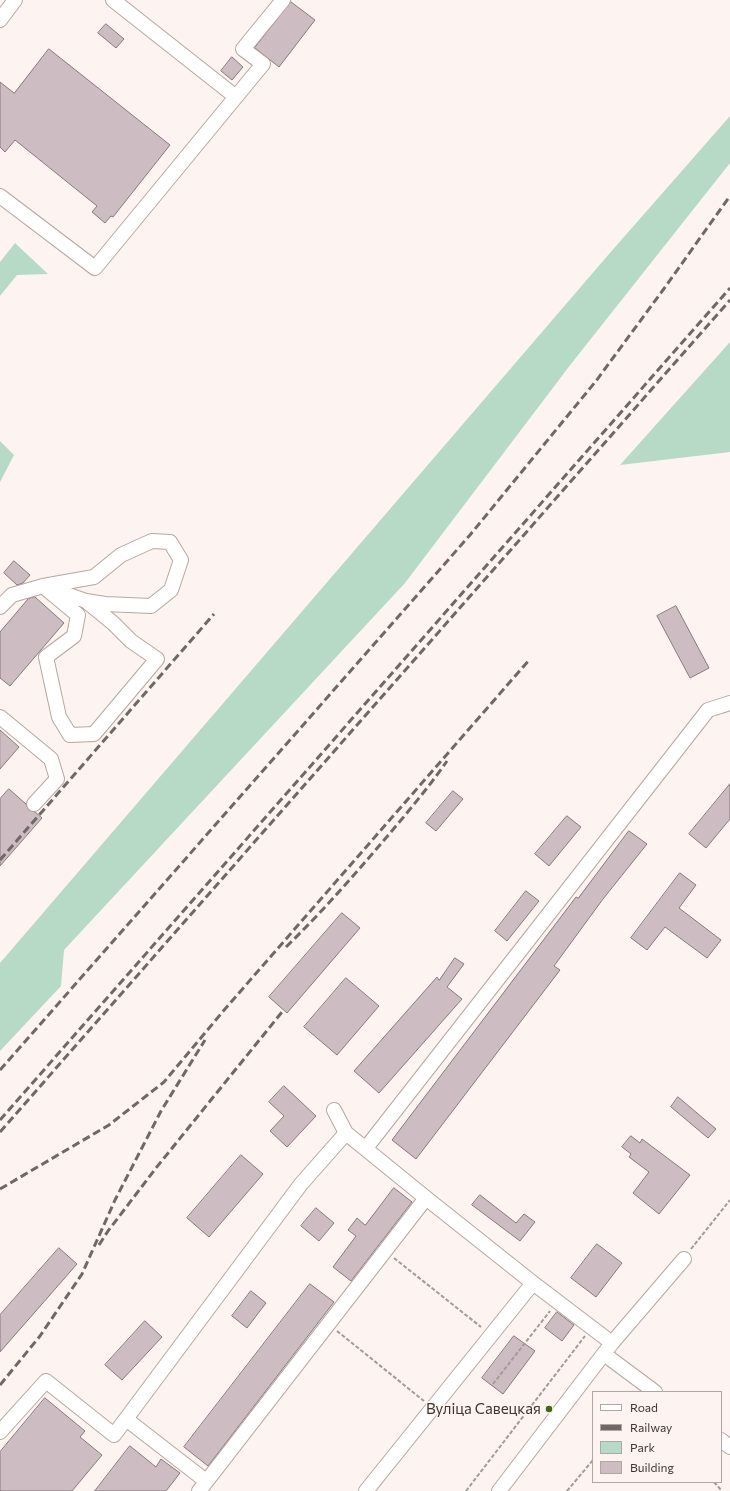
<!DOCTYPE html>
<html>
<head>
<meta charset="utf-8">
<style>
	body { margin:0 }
	#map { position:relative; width:730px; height:1491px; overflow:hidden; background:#fdf3f0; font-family:Commissioner,sans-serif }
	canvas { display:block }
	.legend { position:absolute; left:592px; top:1391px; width:130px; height:92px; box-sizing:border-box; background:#fdf3f0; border:1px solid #b0a7a5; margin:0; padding:5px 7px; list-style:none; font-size:12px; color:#3c3634 }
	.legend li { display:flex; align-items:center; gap:8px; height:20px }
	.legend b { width:20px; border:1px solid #b0a7a5 }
</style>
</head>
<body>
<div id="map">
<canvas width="730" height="1491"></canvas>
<ul class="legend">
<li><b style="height:5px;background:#fff"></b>Road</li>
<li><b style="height:5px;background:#6f6865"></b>Railway</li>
<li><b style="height:11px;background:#b7dac6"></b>Park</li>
<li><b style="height:11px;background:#cdbdc3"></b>Building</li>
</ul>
</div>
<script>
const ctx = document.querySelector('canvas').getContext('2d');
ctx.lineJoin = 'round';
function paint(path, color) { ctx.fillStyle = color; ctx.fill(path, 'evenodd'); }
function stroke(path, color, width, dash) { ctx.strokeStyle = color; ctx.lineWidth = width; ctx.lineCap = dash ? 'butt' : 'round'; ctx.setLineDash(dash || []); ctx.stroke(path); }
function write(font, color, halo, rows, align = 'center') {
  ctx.font = font + ' Commissioner,sans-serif'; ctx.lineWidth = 3; ctx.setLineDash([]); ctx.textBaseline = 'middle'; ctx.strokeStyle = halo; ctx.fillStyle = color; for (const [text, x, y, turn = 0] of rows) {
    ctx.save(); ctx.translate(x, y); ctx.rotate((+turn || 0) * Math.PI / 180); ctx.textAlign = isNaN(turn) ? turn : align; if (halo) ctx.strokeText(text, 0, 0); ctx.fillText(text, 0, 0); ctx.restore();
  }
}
const green = new Path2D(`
	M 730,116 L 730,163 L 571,364 L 405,583 L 64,950 L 61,986 L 0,1051 L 0,963 L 609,254 Z
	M 15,243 L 48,274 L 17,275 L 0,296 L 0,262 Z
	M 730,342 L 730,452 L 620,465 Z
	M 0,441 L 14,455 L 0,482 Z`);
const building = new Path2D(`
	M 291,2 L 315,20 L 279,67 L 255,48 Z
	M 106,24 L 124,39 L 116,48 L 98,33 Z
	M 49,49 L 170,145 L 113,217 L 111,216 L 105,223 L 92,212 L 97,206 L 15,140 L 5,152 L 0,147 L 0,82 L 14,93 Z
	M 232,57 L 243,67 L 232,80 L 221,71 Z
	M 14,561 L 30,575 L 23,583 L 17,585 L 4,573 Z
	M 35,597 L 64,623 L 10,686 L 0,678 L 0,632 L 28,599 Z
	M 676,606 L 709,668 L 690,678 L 657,616 Z
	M 0,730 L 19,747 L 0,769 Z
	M 730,784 L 730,819 L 706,848 L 689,834 Z
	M 9,789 L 26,804 L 29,810 L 35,812 L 42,818 L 0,866 L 0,799 Z
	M 453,791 L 463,799 L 436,831 L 426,823 Z
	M 567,816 L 581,827 L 549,866 L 535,854 Z
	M 629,831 L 647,844 L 603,899 L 554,966 L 560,970 L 416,1159 L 392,1140 L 576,897 L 578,898 Z
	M 680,873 L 696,885 L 679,908 L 721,940 L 707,958 L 665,927 L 647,950 L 631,938 Z
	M 526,891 L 539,901 L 507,941 L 495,931 Z
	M 342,913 L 360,928 L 287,1013 L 269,997 Z
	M 455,958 L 464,964 L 447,987 L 462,999 L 379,1093 L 354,1071 L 437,977 L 439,980 Z
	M 346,978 L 379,1006 L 337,1055 L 304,1027 Z
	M 284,1086 L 316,1116 L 287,1147 L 270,1131 L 284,1116 L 269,1102 Z
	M 678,1097 L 716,1129 L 708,1138 L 671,1107 Z
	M 631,1136 L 640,1143 L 642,1139 L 690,1175 L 659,1214 L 633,1193 L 649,1172 L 629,1157 L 631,1154 L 622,1147 Z
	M 241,1155 L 263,1174 L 209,1237 L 187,1218 Z
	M 394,1188 L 412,1202 L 351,1281 L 333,1267 L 356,1236 L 348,1230 L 357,1218 L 365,1225 Z
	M 480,1195 L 516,1223 L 524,1214 L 535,1222 L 520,1241 L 472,1205 Z
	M 316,1208 L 334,1223 L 319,1241 L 301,1226 Z
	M 597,1244 L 622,1263 L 596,1297 L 571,1278 Z
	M 59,1248 L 77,1264 L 0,1352 L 0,1315 Z
	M 310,1284 L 334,1302 L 208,1466 L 184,1447 Z
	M 251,1291 L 266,1303 L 247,1328 L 232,1316 Z
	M 557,1312 L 574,1325 L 562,1341 L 545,1328 Z
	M 145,1321 L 162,1337 L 122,1380 L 105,1365 Z
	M 514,1336 L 535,1351 L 503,1394 L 482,1378 Z
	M 45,1398 L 85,1431 L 80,1437 L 102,1455 L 72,1491 L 0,1491 L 0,1452 Z
	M 130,1446 L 156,1467 L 161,1459 L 180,1473 L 166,1491 L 95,1491 Z`);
const path = new Path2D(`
	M 691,1249 L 730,1200
	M 394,1258 L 481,1327
	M 337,1331 L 424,1401
	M 493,1384 L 550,1311
	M 714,1482 L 722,1491
	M 466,1491 L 585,1336
	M 567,1491 L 593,1460`);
const minor = new Path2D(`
	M 113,0 L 236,97
	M 0,20 L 15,0
	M 0,196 L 95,268 L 263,64 L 243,49 L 283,0
	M 43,586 L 78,615 L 74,636 L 46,657 L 59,717 L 70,735 L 94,734 L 157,659 L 131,641 L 113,623 L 86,601
	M 0,607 L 12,595 L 43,586 L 94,577 L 121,555 L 152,541 L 170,542 L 181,560 L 171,590 L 151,606 L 105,604 L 86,601 L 52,589
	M 0,717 L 51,759 L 57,779 L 34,804
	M 334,1110 L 346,1133 L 426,1198 L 533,1283 L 612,1343
	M 366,1148 L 708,710 L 730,703
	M 604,1354 L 655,1392
	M 126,1419 L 206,1481
	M 0,1432 L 46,1381 L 114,1435 L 301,1184 L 346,1133
	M 721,1440 L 730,1447
	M 199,1491 L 426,1198
	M 366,1491 L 533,1283
	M 499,1491 L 612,1343 L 684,1259`);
const rail = new Path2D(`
	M 0,860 L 214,614
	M 286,947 C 319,915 349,881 379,846 C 402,819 426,791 447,761
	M 0,1070 L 470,535 L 596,381 L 663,290 L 730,196
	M 0,1120 L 730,288
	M 0,1132 L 730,300
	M 0,1189 L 109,1125 L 164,1082 L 225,1009 L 530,659
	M 99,1245 L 108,1231 L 156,1168 L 282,1012
	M 0,1385 L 40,1336 L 82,1274 L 115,1200 L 161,1111 L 205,1040`);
const markers = [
	[549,1409,4,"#43651c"]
];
const poiNames = [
	["Вуліца Савецкая",541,1409]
];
paint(green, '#b7dac6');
paint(building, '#cdbdc3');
stroke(building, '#87797f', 1);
stroke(minor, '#b6a7a1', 16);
stroke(path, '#a39b98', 2, [4, 2]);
stroke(minor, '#fff', 14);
stroke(rail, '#6f6865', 3, [8, 4]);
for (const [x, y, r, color] of markers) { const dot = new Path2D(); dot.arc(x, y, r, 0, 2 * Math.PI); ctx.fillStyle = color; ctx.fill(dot); stroke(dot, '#fdf3f0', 1.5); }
write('15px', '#3c3634', '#fdf3f0', poiNames, 'right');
</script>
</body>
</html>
